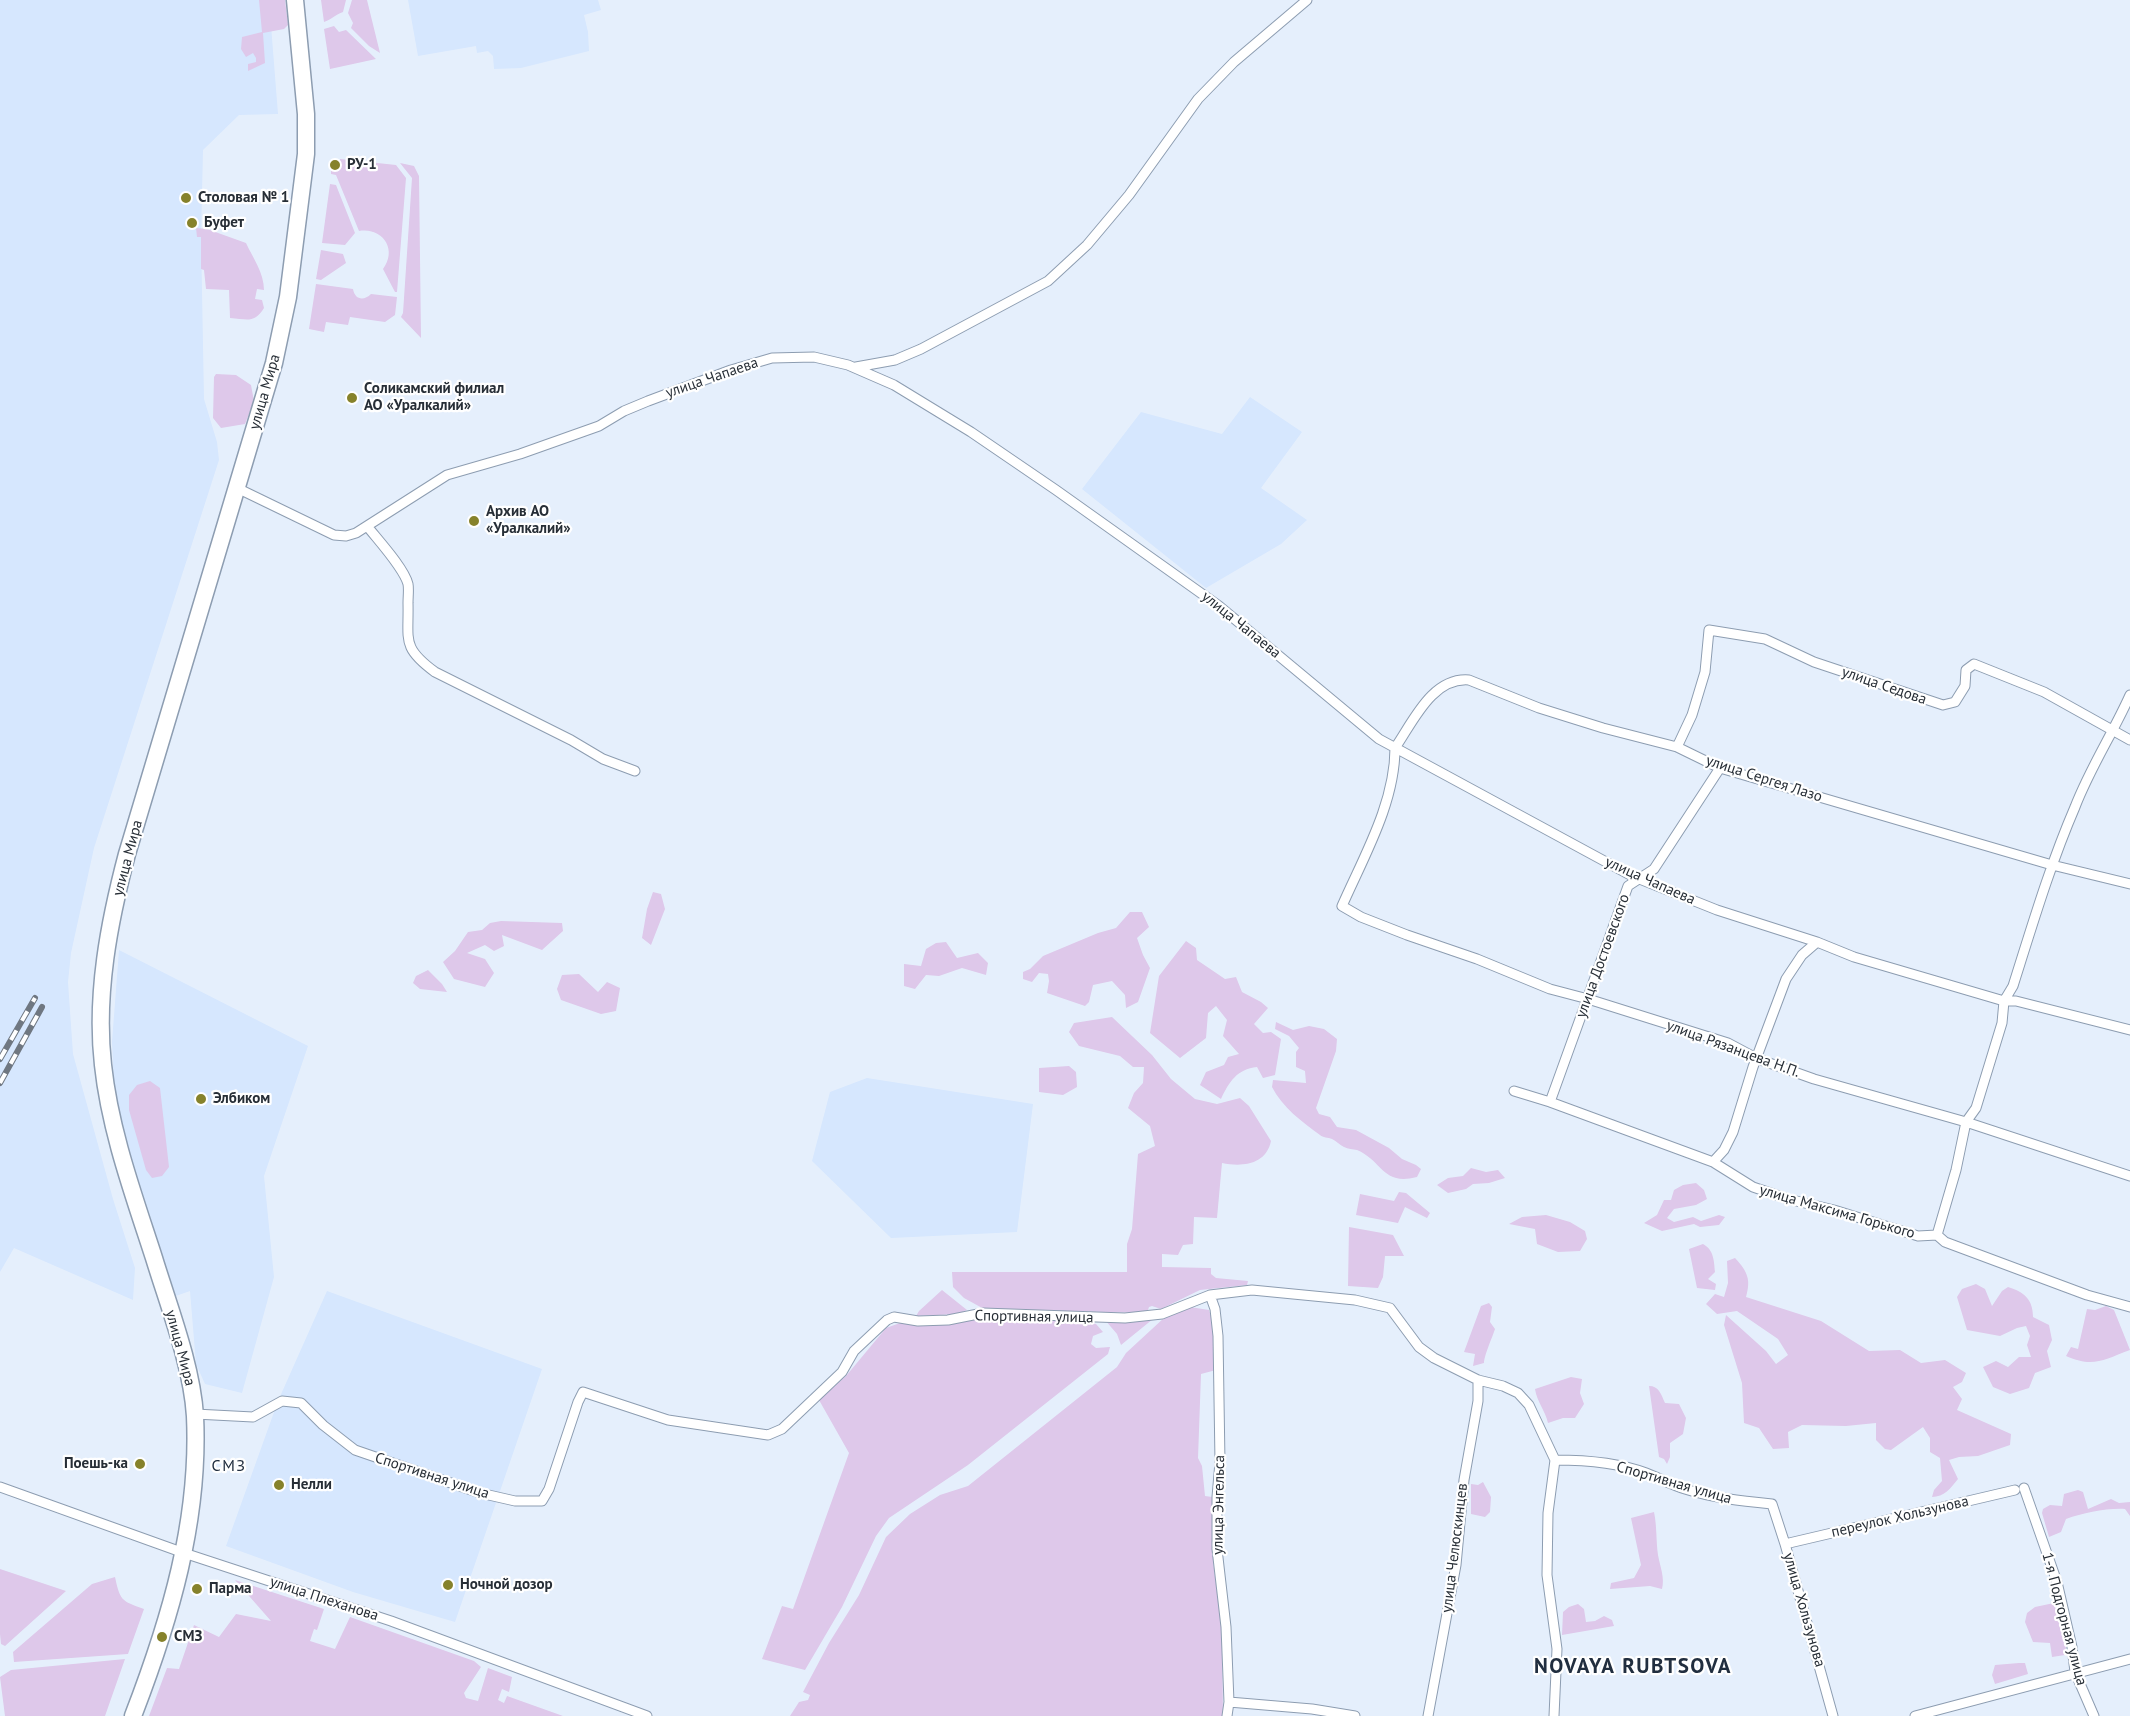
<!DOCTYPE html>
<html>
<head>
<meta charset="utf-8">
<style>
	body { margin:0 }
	canvas { display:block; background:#e5effc }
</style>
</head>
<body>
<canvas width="2130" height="1716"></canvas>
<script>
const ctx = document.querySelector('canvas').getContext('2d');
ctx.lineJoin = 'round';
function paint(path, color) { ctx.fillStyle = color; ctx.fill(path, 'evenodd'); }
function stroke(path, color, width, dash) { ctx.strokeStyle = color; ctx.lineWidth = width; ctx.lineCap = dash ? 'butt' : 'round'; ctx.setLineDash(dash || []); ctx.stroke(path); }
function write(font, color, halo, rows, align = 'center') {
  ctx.font = font + ' "PT Sans",sans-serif'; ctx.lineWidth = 4.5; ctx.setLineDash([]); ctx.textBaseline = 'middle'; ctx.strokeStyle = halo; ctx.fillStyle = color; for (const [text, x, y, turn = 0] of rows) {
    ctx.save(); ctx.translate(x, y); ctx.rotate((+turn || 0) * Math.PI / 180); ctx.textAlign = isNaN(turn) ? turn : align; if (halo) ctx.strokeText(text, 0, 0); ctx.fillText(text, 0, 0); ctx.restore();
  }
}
const built = new Path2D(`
	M 0,0 L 269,0 L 278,114 L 239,115 L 203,150 L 201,237 L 204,399 L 217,442 L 219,460 L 94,848 L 71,953 L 68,982 L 73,1054 L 113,1199 L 135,1268 L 133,1300 L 14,1248 L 0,1272 Z
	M 408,0 L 598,0 L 601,10 L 584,15 L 588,32 L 589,51 L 521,68 L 494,69 L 493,56 L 488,51 L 477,53 L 476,46 L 418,56 Z
	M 1250,397 L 1302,432 L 1261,488 L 1307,520 L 1281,544 L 1206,588 L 1082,489 L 1141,412 L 1222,434 Z
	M 119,950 L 308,1046 L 264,1176 L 274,1277 L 242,1393 L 205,1384 L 196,1364 L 190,1291 L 173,1297 L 115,1108 L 112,1042 Z
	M 867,1078 L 1033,1104 L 1017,1232 L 891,1238 L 812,1161 L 830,1092 Z
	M 327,1291 L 542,1369 L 455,1622 L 353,1592 L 226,1546 L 278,1401 Z`);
const green = new Path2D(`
	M 259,0 L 285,0 L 288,25 L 284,29 L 263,33 L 265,63 L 248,71 L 248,64 L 256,62 L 256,58 L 253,53 L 246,57 L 241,49 L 242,37 L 262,32 Z
	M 321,0 L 346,0 L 343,12 C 334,15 333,19 324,22 Z
	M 352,0 L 367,0 L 380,53 L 369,46 L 351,28 L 353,23 L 348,13 Z
	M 334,26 L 339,32 L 346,30 L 376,59 L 330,69 L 324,29 Z
	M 340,159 L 396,165 L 406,178 L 397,292 L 395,292 L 383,269 C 398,249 382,227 359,231 L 336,175 L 331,174 L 331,170 L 339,171 Z
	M 400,163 L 414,166 L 419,176 L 421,338 L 401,317 L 403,313 L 412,178 Z
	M 330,184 L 336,185 L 355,233 L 345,245 L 322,243 Z
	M 196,228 L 207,229 L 246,243 C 253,258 264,273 264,290 L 257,289 L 255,299 L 262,300 L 264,308 C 254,324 247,319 230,318 L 229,290 L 206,289 L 204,270 L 201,269 L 201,237 L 197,237 Z
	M 321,250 L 343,254 L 346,263 L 321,280 L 316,279 Z
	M 316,284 L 353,289 C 355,300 364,301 371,294 L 397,297 L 395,315 L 385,322 L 350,317 L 348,325 L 326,322 L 324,332 L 309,329 Z
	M 216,374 L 236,375 L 251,385 L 254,401 L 245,424 L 221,428 L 213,418 L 214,377 Z
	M 653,892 L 661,894 L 665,909 L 651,945 L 642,938 L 647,909 Z
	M 1130,912 L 1142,912 L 1149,927 L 1137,938 L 1143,955 L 1150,968 L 1138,1002 L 1126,1008 L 1125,995 L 1112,981 L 1093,985 L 1089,1002 L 1085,1006 L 1047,993 L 1049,981 L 1048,974 L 1039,973 L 1032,982 L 1023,979 L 1023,972 L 1030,969 L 1043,956 L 1098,933 L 1116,928 Z
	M 501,921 L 562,923 L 563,931 L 542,950 L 502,935 L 504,946 L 494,951 L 485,945 L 467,953 L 485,959 L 494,973 L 485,987 L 454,979 L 443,962 L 455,951 L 468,932 L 482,930 L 490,923 Z
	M 1186,941 L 1196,948 L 1197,960 L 1225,979 L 1236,977 L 1242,992 L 1261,1002 L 1268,1008 L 1254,1024 L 1263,1033 L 1271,1032 L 1281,1039 L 1275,1075 L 1263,1078 L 1257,1067 C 1237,1069 1229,1082 1221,1099 L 1200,1085 L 1206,1072 L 1224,1065 L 1228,1057 L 1239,1054 L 1223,1036 L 1227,1020 L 1216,1006 L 1208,1013 L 1206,1038 L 1180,1058 L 1150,1033 L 1159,976 Z
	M 946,942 L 957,958 L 978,953 L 988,963 L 986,975 L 962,968 L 939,976 L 926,975 L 915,989 L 904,986 L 904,964 L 921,966 L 926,949 L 936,943 Z
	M 428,970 L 442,984 L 447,992 L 420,989 L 413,983 L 416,976 Z
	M 579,974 L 598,992 L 607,982 L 620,988 L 616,1011 L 601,1014 L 561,1000 L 557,989 L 562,975 Z
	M 1112,1017 L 1152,1055 L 1171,1079 L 1195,1099 L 1217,1104 L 1240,1098 L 1249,1106 L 1271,1141 C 1266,1165 1242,1167 1222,1163 L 1217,1218 L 1194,1217 L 1193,1244 L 1183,1245 L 1178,1255 L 1162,1254 L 1162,1267 L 1211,1268 L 1211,1274 L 1216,1278 L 1248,1281 L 1247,1285 L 1200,1290 L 1161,1309 L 1152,1306 L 1149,1307 L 1147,1313 L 984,1309 L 964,1298 L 953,1287 L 952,1272 L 1127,1272 L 1127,1244 L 1132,1229 L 1138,1154 L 1155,1146 L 1150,1126 L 1128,1108 L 1134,1093 L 1143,1083 L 1144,1067 L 1133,1067 L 1120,1056 L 1079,1046 L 1069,1032 L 1074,1023 Z
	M 1276,1022 L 1293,1030 L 1309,1026 L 1324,1029 L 1337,1039 L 1336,1051 L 1316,1108 L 1319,1114 L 1330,1117 L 1337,1127 L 1356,1130 L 1389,1148 L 1402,1159 L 1416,1165 L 1421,1169 L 1417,1177 C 1382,1186 1383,1161 1357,1150 C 1353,1149 1348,1149 1344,1147 C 1340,1145 1336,1141 1332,1139 C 1328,1137 1323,1138 1320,1135 C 1302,1122 1282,1107 1272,1087 L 1273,1080 L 1306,1083 L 1305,1071 L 1296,1067 L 1296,1052 L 1299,1048 L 1289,1036 L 1275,1029 Z
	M 1069,1066 L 1076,1072 L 1077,1087 L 1063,1095 L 1039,1092 L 1039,1068 Z
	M 150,1081 L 160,1088 L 169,1167 L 162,1176 L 152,1178 L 146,1170 L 129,1110 L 129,1095 L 137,1085 Z
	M 1471,1168 L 1486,1172 L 1498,1170 L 1505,1178 L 1489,1183 L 1473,1184 L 1466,1189 L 1448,1193 L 1437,1185 L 1448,1178 L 1463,1176 Z
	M 1696,1183 L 1704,1190 L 1707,1199 L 1696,1205 L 1674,1209 L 1667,1218 L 1674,1222 L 1693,1217 L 1701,1221 L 1719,1215 L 1725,1217 L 1719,1225 L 1700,1227 L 1694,1224 L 1662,1231 L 1644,1223 L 1657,1215 L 1664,1200 L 1671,1200 L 1674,1190 L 1683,1185 Z
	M 1399,1192 L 1406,1193 L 1430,1213 L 1427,1218 L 1405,1207 L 1398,1223 L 1356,1215 L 1360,1194 L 1394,1201 Z
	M 1546,1215 L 1570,1222 L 1585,1231 L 1587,1239 L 1580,1251 L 1558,1252 L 1537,1244 L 1535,1229 L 1509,1224 L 1522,1217 Z
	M 1349,1227 L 1393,1235 L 1404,1256 L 1385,1256 L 1383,1277 L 1378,1288 L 1348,1286 Z
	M 1703,1244 C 1714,1250 1714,1261 1715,1272 L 1708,1279 L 1716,1284 L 1715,1290 L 1697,1288 L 1689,1249 Z
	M 1735,1258 C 1748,1272 1751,1280 1746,1297 L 1821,1321 L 1869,1351 L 1900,1350 L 1921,1363 L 1945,1360 L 1966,1373 L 1962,1382 L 1953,1387 L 1962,1399 L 1957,1410 L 2011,1434 L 2010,1445 L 1978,1456 L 1959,1457 L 1949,1460 L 1958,1479 C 1951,1488 1944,1497 1932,1497 L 1934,1490 L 1942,1481 L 1940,1458 L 1930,1452 L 1930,1438 L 1923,1427 L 1891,1450 L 1885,1449 L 1876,1440 L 1876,1423 L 1846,1426 L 1802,1425 L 1788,1432 L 1789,1448 L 1773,1449 L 1759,1428 L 1744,1423 L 1742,1383 L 1724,1325 L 1726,1315 L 1766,1351 L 1776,1364 L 1788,1355 L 1778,1339 L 1737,1311 L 1717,1314 L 1706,1304 L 1715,1294 L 1724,1297 L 1728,1283 L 1727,1261 Z
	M 1976,1284 L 1985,1289 L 1992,1306 L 2002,1291 L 2008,1287 C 2024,1292 2033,1299 2033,1317 L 2049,1325 L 2052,1340 L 2047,1351 L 2051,1367 L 2035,1373 L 2029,1388 L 2010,1394 L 1993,1387 L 1983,1367 L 1996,1361 L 2008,1367 L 2019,1357 L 2031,1357 L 2027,1345 L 2030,1336 L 2026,1326 L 2017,1328 L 2000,1336 L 1967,1330 L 1957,1297 L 1962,1289 Z
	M 942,1290 L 967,1310 L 958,1314 L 916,1316 L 919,1311 Z
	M 1489,1303 L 1492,1307 L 1490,1322 L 1495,1329 C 1492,1338 1484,1356 1484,1363 L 1473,1366 L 1475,1354 L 1464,1352 L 1481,1306 Z
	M 2106,1306 L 2114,1310 L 2130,1350 C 2103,1360 2093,1368 2066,1356 L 2071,1347 L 2078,1349 L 2087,1309 L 2095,1310 Z
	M 1190,1307 L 1209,1310 C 1216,1328 1216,1351 1216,1370 L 1201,1374 L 1198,1458 L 1202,1466 L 1205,1496 L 1212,1497 L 1213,1561 L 1222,1632 L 1223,1716 L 790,1716 L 799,1702 L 808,1700 L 810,1695 L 803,1692 L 829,1643 L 859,1595 L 886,1537 L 910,1514 L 940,1495 L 968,1486 L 1117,1367 L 1126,1353 L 1165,1317 Z
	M 987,1317 L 1080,1320 L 1096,1324 L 1103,1332 L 1093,1336 L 1091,1344 L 1096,1348 L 1110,1347 L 1108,1354 L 968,1465 L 889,1518 L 876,1536 L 842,1607 L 805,1670 L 762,1659 L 782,1606 L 793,1609 L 849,1453 L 819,1400 L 846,1376 L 886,1328 L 900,1323 L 944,1324 Z
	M 1153,1319 L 1121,1345 L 1117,1334 L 1105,1320 Z
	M 1571,1377 L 1582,1379 L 1580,1393 L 1584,1404 L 1575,1418 L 1563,1418 L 1548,1423 C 1545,1410 1537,1402 1535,1389 Z
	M 1649,1386 C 1659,1386 1661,1394 1665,1403 L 1679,1404 L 1686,1418 L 1683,1434 L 1670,1443 L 1670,1457 L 1667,1464 L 1664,1459 L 1659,1457 Z
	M 1483,1482 L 1491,1497 L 1490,1512 L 1485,1517 L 1471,1514 L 1471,1484 L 1478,1485 Z
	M 2078,1490 L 2083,1492 L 2088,1509 L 2111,1499 L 2119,1503 L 2130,1502 L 2130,1516 L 2125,1509 C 2106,1508 2084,1513 2066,1519 L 2061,1532 L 2049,1537 L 2042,1513 L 2043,1509 L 2050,1505 L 2062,1506 L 2064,1494 Z
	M 1654,1512 C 1657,1526 1656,1541 1658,1555 C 1660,1566 1665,1578 1662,1589 L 1650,1586 L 1610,1589 L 1611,1583 L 1634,1578 L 1641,1565 L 1631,1518 Z
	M 0,1569 L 66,1591 L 5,1646 L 1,1644 L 0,1634 Z
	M 115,1577 C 120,1600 121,1601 144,1609 L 128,1654 L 14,1662 L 13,1652 L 92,1584 Z
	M 235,1580 L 324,1609 L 317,1630 L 314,1629 L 310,1641 L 335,1649 L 350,1617 L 474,1661 L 481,1667 L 464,1693 L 466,1698 L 478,1701 L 488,1668 L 512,1677 L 509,1692 L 502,1689 L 498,1700 L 504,1703 L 507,1696 L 563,1716 L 149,1716 L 167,1668 L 179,1669 L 194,1625 L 219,1637 L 236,1614 L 271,1621 Z
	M 2054,1603 L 2066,1646 L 2065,1655 L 2052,1657 L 2050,1643 L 2033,1642 L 2025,1622 L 2027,1613 L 2035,1607 Z
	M 1578,1604 L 1584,1609 L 1586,1622 L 1595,1621 L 1604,1616 L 1612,1620 L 1614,1626 L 1562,1635 L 1563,1612 L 1569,1607 Z
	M 125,1659 L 105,1716 L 5,1716 L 0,1677 L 11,1670 Z
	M 2019,1663 L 2025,1663 L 2028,1674 L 1995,1684 L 1992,1675 L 1995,1665 Z`);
const street = new Path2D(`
	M 856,367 L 895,360 L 921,349 L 1048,281 L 1087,245 L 1129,195 L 1198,99 L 1234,62 L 1307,0
	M 237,488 L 334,535 L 346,536 L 356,533 L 447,475 L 520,454 L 599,426 L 624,411 L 648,401 L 731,370 L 772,358 L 814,357 L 848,365 L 894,385 L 971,432 L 1056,490 L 1219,606 L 1379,739 L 1632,876 L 1717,910 L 1817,942 L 1854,957 L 2004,1001 L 2016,1001 L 2130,1030
	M 367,526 C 378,540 404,568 408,584 C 409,589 408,597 408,603 C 409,640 401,647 435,672 L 571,740 L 603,759 L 635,771
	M 1677,747 L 1692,715 L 1705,672 L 1709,630 L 1765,639 L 1814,662 L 1943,705 L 1955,702 L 1965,686 L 1966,670 L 1974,664 L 2044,692 L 2130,740
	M 1395,748 C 1395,803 1364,856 1342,906 L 1361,917 L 1407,935 L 1477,959 L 1550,989 L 1588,999 L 1728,1043 L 1758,1059 L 1814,1079 L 1966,1122 L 2130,1176
	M 1395,748 C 1413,722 1432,677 1469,680 L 1539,708 L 1603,728 L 1677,747 L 1720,768 L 2052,865 L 2130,884
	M 1514,1091 L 1550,1102 L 1713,1162 L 1753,1187 L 1788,1199 L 1834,1210 L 1918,1236 L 1937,1235 L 1945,1242 L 2087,1295 L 2130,1307
	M 1550,1102 L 1628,886 L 1654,869 L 1720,768
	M 1713,1162 L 1724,1150 L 1733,1132 L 1753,1067 L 1786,979 L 1802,955 L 1817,942
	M 1937,1235 L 1956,1170 L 1966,1122 L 1976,1108 L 2002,1023 L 2004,1001 L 2013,986 C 2032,926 2050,865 2075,807 C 2090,768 2113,733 2130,695
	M 1210,1295 L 1215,1309 L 1218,1336 L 1220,1462 L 1217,1497 L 1217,1549 L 1226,1627 L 1229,1702 L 1227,1716
	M 195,1414 L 253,1417 L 282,1401 L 301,1403 L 323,1425 L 355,1450 L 480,1493 L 515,1501 L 542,1501 L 549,1489 L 578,1402 L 583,1392 L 668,1420 L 768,1435 L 782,1429 L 842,1372 L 854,1351 L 887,1320 L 894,1317 L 918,1321 L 948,1320 L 983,1313 L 1125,1318 L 1162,1314 L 1210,1295 L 1252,1290 L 1355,1300 L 1390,1308 L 1419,1347 L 1434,1358 L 1478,1380 L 1503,1386 L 1518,1393 L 1529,1405 L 1555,1460 C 1585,1460 1617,1462 1646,1473 C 1659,1478 1672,1485 1685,1489 C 1713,1498 1742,1501 1772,1504 L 1785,1544 L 1833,1716
	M 0,1487 L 184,1553 L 391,1621 L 647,1716
	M 2024,1488 L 2057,1582 L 2072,1647 L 2075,1672 L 2094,1716
	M 1785,1544 L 2015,1490
	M 1229,1702 L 1312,1709 L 1355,1716
	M 1428,1716 L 1456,1565 L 1464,1480 L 1478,1401 L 1478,1380
	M 1554,1716 L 1557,1649 L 1547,1575 L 1548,1513 L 1555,1460
	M 1915,1716 L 2130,1659`);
const highway = new Path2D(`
	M 133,1716 C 170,1620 200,1520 195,1416 C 192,1366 169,1307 154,1258 C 134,1196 110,1131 103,1065 C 95,995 109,922 127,854 L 274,363 L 288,297 L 306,154 L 306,114 L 295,0`);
const rail = new Path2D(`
	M 0,1059 L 35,998
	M 0,1083 L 42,1007`);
const markers = [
	[335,165,6,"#86822b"],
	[186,198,6,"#86822b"],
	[192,223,6,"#86822b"],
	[352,398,6,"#86822b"],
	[474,521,6,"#86822b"],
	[201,1099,6,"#86822b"],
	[140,1464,6,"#86822b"],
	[279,1485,6,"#86822b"],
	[448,1585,6,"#86822b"],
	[197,1589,6,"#86822b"],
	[162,1637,6,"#86822b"]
];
const poiNames = [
	["РУ-1",347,165],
	["Столовая № 1",198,198],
	["Буфет",204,223],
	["Соликамский филиал",364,389],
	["АО «Уралкалий»",364,406],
	["Архив АО",486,512],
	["«Уралкалий»",486,529],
	["Элбиком",213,1099],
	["Поешь-ка",128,1464,"right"],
	["Нелли",291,1485],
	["Ночной дозор",460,1585],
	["Парма",209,1589],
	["СМЗ",174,1637]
];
const streetNames = [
	["улица Чапаева",712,378,-19],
	["улица Мира",265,392,-74],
	["улица Чапаева",1241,625,39],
	["улица Седова",1884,686,19],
	["улица Сергея Лазо",1764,779,18],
	["улица Мира",128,858,-75],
	["улица Чапаева",1650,881,24],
	["улица Достоевского",1603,956,-70],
	["улица Рязанцева Н.П.",1733,1049,20],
	["улица Максима Горького",1837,1212,16],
	["Спортивная улица",1034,1317,1],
	["улица Мира",180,1348,75],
	["Спортивная улица",432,1476,18],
	["Спортивная улица",1674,1483,16],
	["улица Энгельса",1219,1505,-89],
	["переулок Хользунова",1900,1517,-13],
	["улица Челюскинцев",1455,1548,-83],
	["улица Плеханова",324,1599,18],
	["улица Хользунова",1804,1610,74],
	["1-я Подгорная улица",2064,1619,75]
];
const neighbourhoodNames = [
	["СМЗ",229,1466]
];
const districtNames = [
	["NOVAYA RUBTSOVA",1633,1667]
];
paint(built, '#d6e7fe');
paint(green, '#dec8ea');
stroke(street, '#8d9db1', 11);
stroke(highway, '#8d9db1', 19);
stroke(street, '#fff', 9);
stroke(highway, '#fff', 16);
stroke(rail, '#6f7781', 6);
stroke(rail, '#fff', 4, [11]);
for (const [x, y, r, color] of markers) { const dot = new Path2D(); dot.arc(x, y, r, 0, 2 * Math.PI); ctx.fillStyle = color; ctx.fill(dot); stroke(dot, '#fff', 2); }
write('bold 15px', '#272e36', '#fff', poiNames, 'left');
write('15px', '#272e36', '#fff', streetNames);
ctx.letterSpacing = '1.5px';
write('16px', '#212e3f', '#fff', neighbourhoodNames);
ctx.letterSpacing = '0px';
ctx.letterSpacing = '1.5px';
write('bold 21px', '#212e3f', '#fff', districtNames);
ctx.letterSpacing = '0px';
</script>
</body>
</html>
